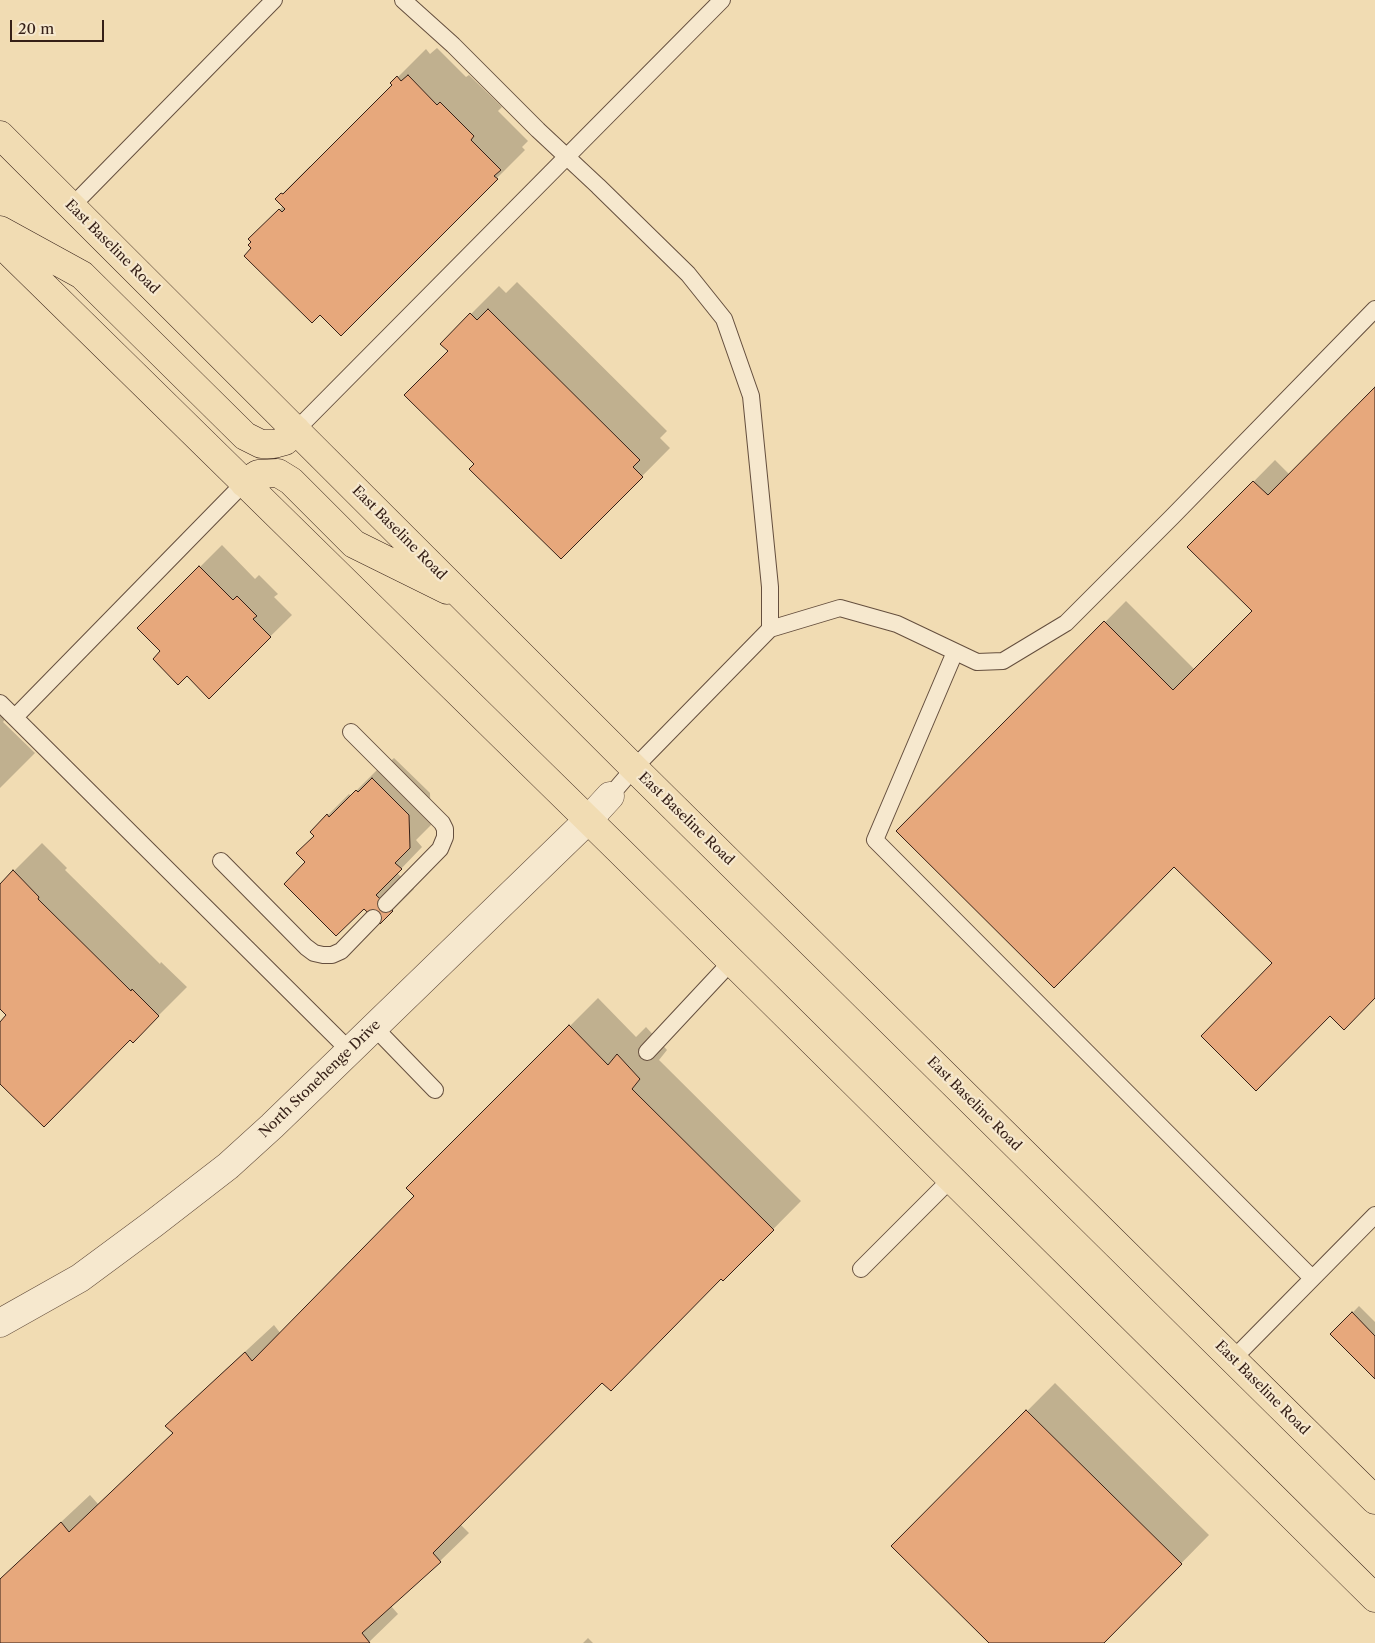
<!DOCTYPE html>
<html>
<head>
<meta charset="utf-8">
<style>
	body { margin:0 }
	#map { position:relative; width:1375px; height:1643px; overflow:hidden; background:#f1dcb3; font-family:"Libre Caslon Text",serif }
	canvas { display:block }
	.scale { position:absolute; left:10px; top:20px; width:94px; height:22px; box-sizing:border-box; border:2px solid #362017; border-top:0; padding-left:6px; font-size:15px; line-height:18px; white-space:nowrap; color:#362017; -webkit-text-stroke:4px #f6e8ce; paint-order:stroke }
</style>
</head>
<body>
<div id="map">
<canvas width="1375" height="1643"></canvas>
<div class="scale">20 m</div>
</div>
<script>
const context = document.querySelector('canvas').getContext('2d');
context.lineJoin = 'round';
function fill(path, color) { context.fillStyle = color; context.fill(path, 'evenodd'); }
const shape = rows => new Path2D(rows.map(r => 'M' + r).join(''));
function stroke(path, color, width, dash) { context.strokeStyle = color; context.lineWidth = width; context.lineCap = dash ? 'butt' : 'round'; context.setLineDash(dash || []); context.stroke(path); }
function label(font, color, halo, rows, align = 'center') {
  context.font = font + ' "Libre Caslon Text",serif'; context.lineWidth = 4.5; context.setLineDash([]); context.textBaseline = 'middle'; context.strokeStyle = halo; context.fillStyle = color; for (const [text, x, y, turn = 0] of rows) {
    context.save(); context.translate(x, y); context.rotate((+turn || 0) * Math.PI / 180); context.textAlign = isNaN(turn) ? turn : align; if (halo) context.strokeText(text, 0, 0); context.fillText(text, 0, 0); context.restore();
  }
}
const shadow = shape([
	[437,48,466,77,469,75,502,107,498,111,528,141,522,147,525,150,341,334,253,248,253,242,250,239,283,206,277,199,310,166,312,167,394,85,392,83,426,49,430,54],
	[517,282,667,431,660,438,670,448,561,558,476,464,450,351,442,343,499,286,506,293],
	[1375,389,1375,997,1330,1015,1274,963,1174,865,898,831,1126,601,1195,670,1253,611,1189,547,1275,460,1290,475],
	[222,545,255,579,259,575,278,594,274,597,292,615,209,697,139,628],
	[0,715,5,719,3,722,35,753,0,788],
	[394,758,430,793,431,825,416,840,422,847,397,873,414,889,380,923,364,907,307,862,315,836,311,832,349,794,351,796,378,769,380,771],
	[42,843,67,868,65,870,160,964,161,962,187,987,133,1041,130,1039,0,1082,0,1023,8,1015,0,1007,0,885],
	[598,998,636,1037,646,1027,667,1050,659,1060,801,1201,723,1280,721,1278,602,1381,460,1524,469,1533,440,1561,391,1606,398,1614,368,1643,0,1643,0,1579,90,1495,98,1504,174,1433,167,1426,195,1398,274,1325,281,1334,416,1196,408,1188],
	[1359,1306,1375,1322,1375,1377,1332,1334],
	[1055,1383,1209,1535,1103,1643,991,1643,893,1546],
	[588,1638,593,1643,583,1643]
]);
const building = shape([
	[408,75,437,105,440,102,474,136,471,140,501,170,494,176,498,179,341,336,320,315,312,323,244,256,251,248,248,245,251,242,248,239,279,209,282,212,285,209,275,199,281,193,283,194,392,85,390,83,397,76,401,81,408,75],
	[488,309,640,460,633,467,643,477,561,559,469,469,474,464,404,395,448,351,440,344,470,313,477,320,488,309],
	[1375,387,1375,998,1344,1030,1330,1016,1256,1091,1201,1036,1272,963,1174,867,1054,988,896,831,1104,621,1173,690,1252,611,1187,547,1253,481,1268,495,1375,387],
	[199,566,233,600,237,596,257,616,253,619,271,637,209,699,187,676,178,685,153,659,160,651,137,628,199,566],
	[372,778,409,815,410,848,395,863,402,869,376,895,393,911,380,924,364,909,336,936,284,884,305,862,296,853,314,836,310,832,327,814,329,817,356,790,358,792,372,778],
	[13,870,39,897,38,899,131,991,132,989,159,1016,133,1043,130,1040,44,1127,0,1084,0,1022,6,1015,0,1009,0,884,13,870],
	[569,1025,608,1065,617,1054,640,1079,632,1089,774,1230,723,1281,721,1279,611,1391,602,1383,433,1553,441,1562,362,1633,370,1643,0,1643,0,1579,61,1522,69,1532,173,1433,165,1426,245,1352,252,1361,414,1196,406,1188,569,1025],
	[1352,1312,1375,1336,1375,1379,1330,1334,1352,1312],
	[1026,1410,1182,1564,1104,1643,989,1643,891,1546,1026,1410]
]);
const service = shape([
	[403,0,453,45,538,130,598,186,688,274,724,319,751,396,770,587,770,629,634,768,610,796],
	[72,206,274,0],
	[296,430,722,0],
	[770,629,840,608,897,624,977,662,1003,661,1066,623,1172,517,1375,309],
	[955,652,875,840,1312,1278],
	[0,703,350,1051],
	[15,717,244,483],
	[351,732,442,823,445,829,445,837,440,849,386,904],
	[221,861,306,947,314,953,323,955,332,955,341,951,373,918],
	[374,1027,435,1090],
	[647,1052,731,962],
	[861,1269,951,1179],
	[1232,1360,1375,1215]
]);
const minor = shape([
	[0,1323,80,1278,153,1224,228,1166,272,1126,588,820,610,796]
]);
const primary = shape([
	[0,135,634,768,1375,1500],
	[0,230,82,275,245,436,261,444,274,444,285,441,296,430],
	[0,243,620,851,1375,1598],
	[244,483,258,474,278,473,291,481,354,544,447,590]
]);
const streetNames = [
	["East Baseline Road",112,247,45],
	["East Baseline Road",399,533,45],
	["East Baseline Road",686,819,44],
	["North Stonehenge Drive",320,1079,-44],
	["East Baseline Road",974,1104,45],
	["East Baseline Road",1262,1388,45]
];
fill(shadow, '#0003');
fill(building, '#e7a87c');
stroke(building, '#362017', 1);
stroke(service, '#654f3e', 18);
stroke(minor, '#654f3e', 29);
stroke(primary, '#362017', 29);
stroke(service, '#f6e8ce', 16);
stroke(minor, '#f6e8ce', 28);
stroke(primary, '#f1dcb3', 28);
label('14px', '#362017', '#f6e8ce', streetNames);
</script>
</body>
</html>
